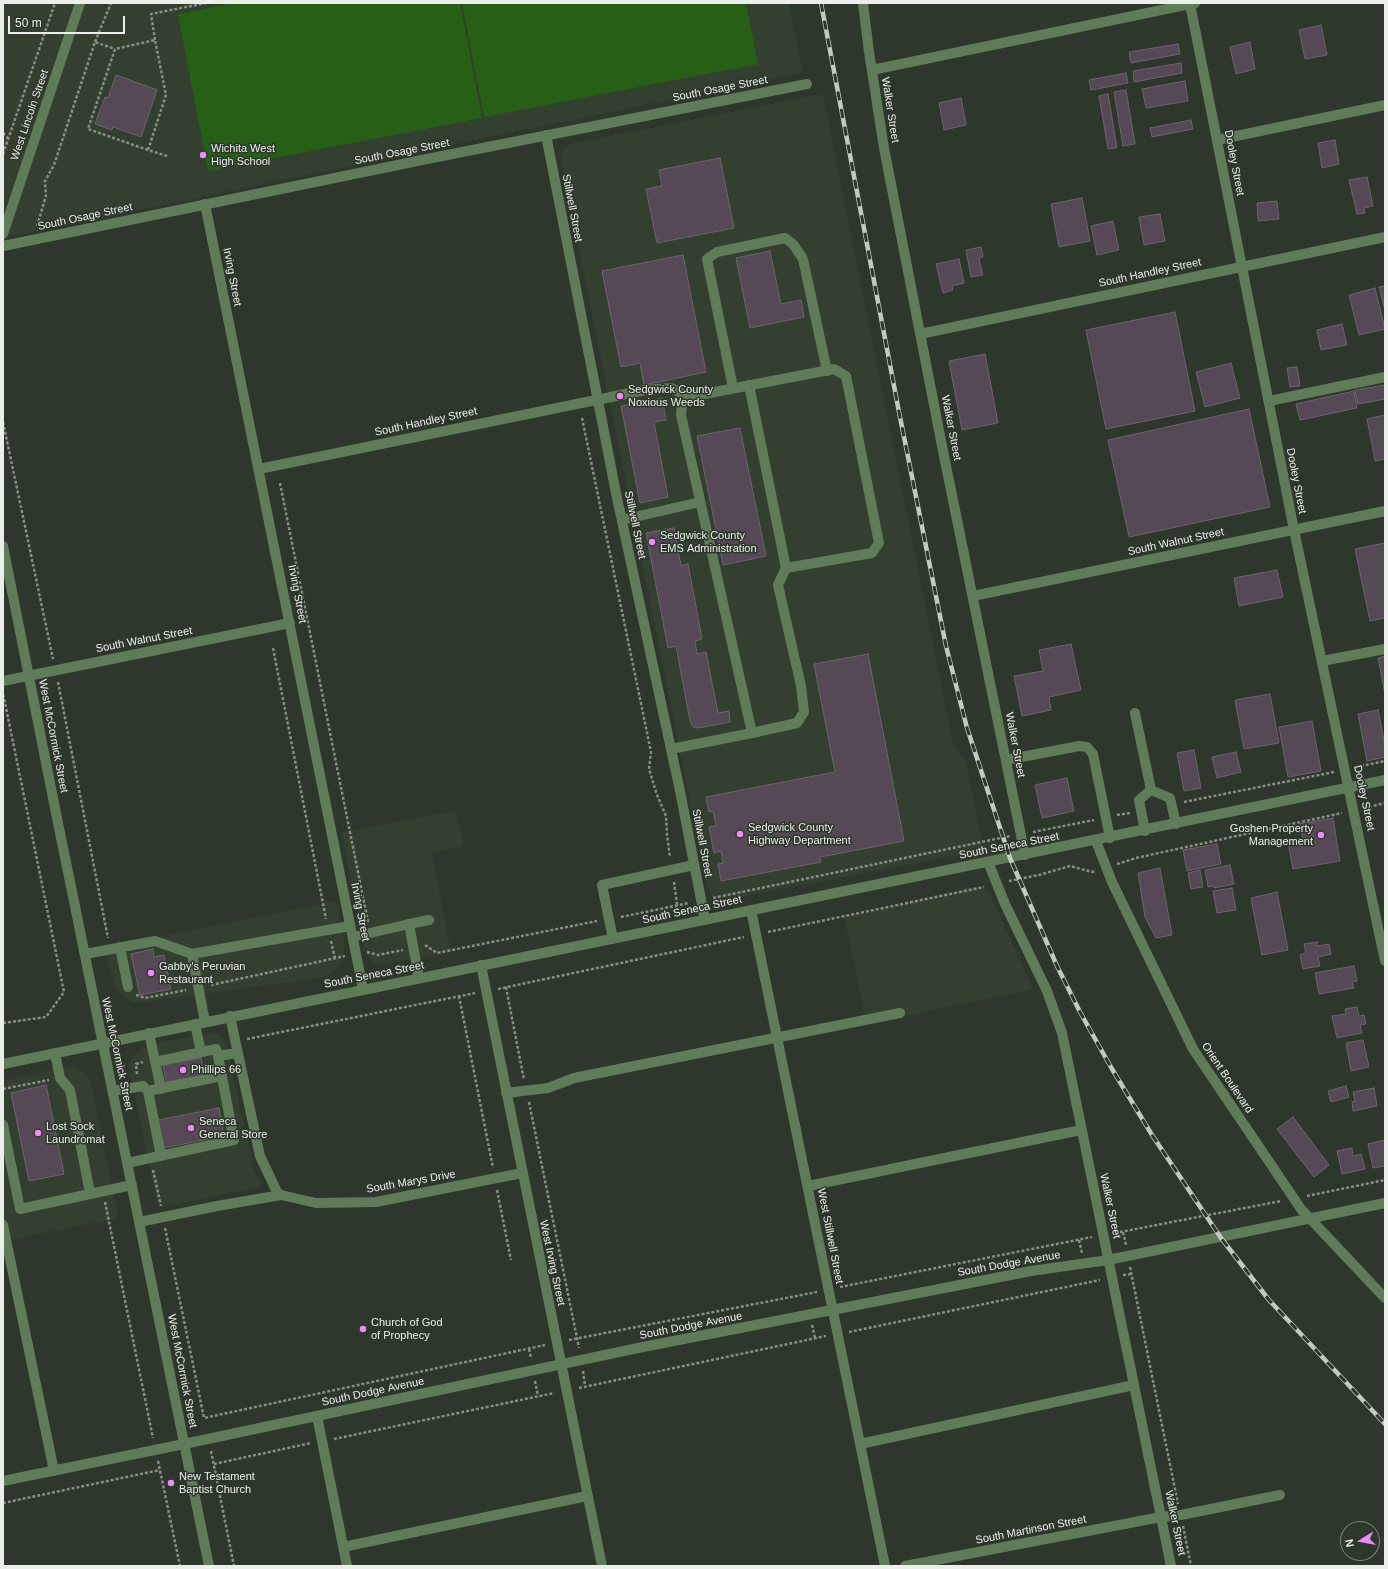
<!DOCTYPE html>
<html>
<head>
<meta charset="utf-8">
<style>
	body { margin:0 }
	#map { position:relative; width:1388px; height:1569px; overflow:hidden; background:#2e372c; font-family:Arial,sans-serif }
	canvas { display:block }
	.frame { position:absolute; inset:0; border:4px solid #eaf0e9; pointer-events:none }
	.north { position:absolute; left:1340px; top:1521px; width:40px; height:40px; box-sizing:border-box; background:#2e372c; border:1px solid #798178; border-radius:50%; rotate:259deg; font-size:11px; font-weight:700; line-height:16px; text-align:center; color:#eaf0e9 }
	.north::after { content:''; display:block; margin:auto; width:14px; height:18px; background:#ed8cf9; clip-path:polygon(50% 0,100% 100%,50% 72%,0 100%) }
	.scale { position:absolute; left:8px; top:16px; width:117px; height:18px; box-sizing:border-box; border:2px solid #eaf0e9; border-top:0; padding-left:5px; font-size:12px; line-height:14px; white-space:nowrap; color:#eaf0e9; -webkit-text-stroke:3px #2e372c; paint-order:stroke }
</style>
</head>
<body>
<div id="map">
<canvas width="1388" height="1569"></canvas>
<div class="frame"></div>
<div class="north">N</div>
<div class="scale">50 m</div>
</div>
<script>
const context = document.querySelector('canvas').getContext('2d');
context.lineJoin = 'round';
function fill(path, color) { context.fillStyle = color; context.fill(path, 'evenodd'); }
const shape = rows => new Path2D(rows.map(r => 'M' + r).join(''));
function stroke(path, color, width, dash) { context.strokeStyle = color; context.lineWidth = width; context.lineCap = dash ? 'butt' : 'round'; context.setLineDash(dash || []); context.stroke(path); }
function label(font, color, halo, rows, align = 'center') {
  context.font = font + ' Arial,sans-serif'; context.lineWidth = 3; context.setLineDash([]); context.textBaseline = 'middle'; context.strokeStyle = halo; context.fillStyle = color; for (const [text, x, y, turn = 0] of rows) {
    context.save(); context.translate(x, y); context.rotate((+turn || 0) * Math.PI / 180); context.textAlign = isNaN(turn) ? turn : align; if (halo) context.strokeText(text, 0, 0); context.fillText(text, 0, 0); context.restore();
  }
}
const built = shape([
	[3,3,789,3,803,72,3,238],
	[823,94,953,745,966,761,984,850,724,900,714,900,709,890,705,876,560,155,565,147,572,144],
	[456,811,464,846,432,853,451,951,384,964,375,963,367,957,364,946,342,832],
	[970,887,982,887,989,892,1033,989,867,1024,844,918],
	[336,901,345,946,342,964,333,973,321,978,137,1003,124,998,114,985,104,948],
	[213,1033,220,1035,225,1041,255,1173,261,1181,260,1187,163,1207,157,1202,155,1193,129,1066,132,1057,142,1049,158,1043],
	[64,1066,74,1068,83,1072,91,1082,118,1218,3,1241,3,1081]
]);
const green = shape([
	[234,3,460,3,482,118,208,171,178,14],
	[462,3,746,3,758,64,484,117]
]);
const building = shape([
	[1321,25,1327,55,1305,59,1299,30,1321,25],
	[1250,42,1255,69,1236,74,1230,47,1250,42],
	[1178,44,1180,54,1131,63,1129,52,1178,44],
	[1181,63,1182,73,1134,82,1133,71,1181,63],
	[1126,73,1128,83,1091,90,1089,80,1126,73],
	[116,75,157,90,141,137,113,127,112,130,95,124,105,97,108,98,116,75],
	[1185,81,1188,101,1146,108,1142,89,1185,81],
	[1126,90,1135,144,1123,146,1114,92,1126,90],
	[1108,94,1117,148,1108,149,1099,96,1108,94],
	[961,98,966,125,944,130,939,103,961,98],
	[1191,120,1193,129,1152,137,1150,128,1191,120],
	[1335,140,1339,164,1322,168,1318,143,1335,140],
	[720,158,734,228,657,243,646,189,662,186,659,170,720,158],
	[1367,177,1373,206,1364,208,1365,213,1357,214,1349,180,1367,177],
	[1082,198,1090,241,1059,247,1051,204,1082,198],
	[1277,201,1279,219,1258,221,1257,203,1277,201],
	[1160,214,1165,241,1144,245,1139,217,1160,214],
	[1113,221,1119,250,1097,255,1091,226,1113,221],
	[981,247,983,257,979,258,983,275,971,277,966,250,981,247],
	[770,251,781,304,801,300,804,317,750,328,736,258,770,251],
	[683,255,706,372,644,385,640,363,621,367,602,271,683,255],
	[959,259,964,283,952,286,953,290,943,293,936,264,959,259],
	[1385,286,1385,311,1379,287,1385,286],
	[1375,288,1385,329,1359,335,1349,295,1375,288],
	[1175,312,1195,411,1106,429,1086,330,1175,312],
	[1342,324,1347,345,1321,350,1317,330,1342,324],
	[985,354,998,423,962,430,949,361,985,354],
	[1231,363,1240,398,1205,407,1196,372,1231,363],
	[1297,367,1300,386,1290,387,1287,368,1297,367],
	[1385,385,1385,399,1358,404,1355,390,1385,385],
	[1354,391,1357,408,1300,420,1296,404,1354,391],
	[662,398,666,420,654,422,668,497,640,503,621,406,662,398],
	[1249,409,1270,507,1129,537,1108,440,1249,409],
	[1385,415,1385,459,1375,461,1367,419,1385,415],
	[740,428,766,556,723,565,697,436,740,428],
	[674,528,681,566,688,564,702,639,695,641,697,654,706,652,718,713,729,711,730,722,698,728,693,727,690,721,676,646,668,648,646,533,674,528],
	[1385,543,1385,618,1370,621,1355,549,1385,543],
	[1277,570,1283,597,1239,606,1234,578,1277,570],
	[1071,644,1081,690,1049,697,1051,710,1022,716,1014,676,1043,671,1039,650,1071,644],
	[868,654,904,841,820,857,821,862,721,881,718,864,723,863,721,851,714,853,709,827,716,826,713,811,709,812,706,797,835,772,814,664,868,654],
	[1385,656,1385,694,1378,658,1385,656],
	[1270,694,1279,743,1244,749,1235,700,1270,694],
	[1378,710,1385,746,1385,757,1367,761,1358,714,1378,710],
	[1312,721,1321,771,1288,777,1279,727,1312,721],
	[1194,750,1201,788,1184,791,1177,753,1194,750],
	[1236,752,1241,772,1217,778,1212,757,1236,752],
	[1067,778,1074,811,1042,818,1035,785,1067,778],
	[1333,818,1340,861,1293,869,1288,842,1303,840,1300,824,1333,818],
	[1217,844,1221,864,1187,871,1183,850,1217,844],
	[1230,865,1234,884,1214,888,1213,886,1208,887,1205,870,1230,865],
	[1160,868,1172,935,1156,938,1145,917,1138,873,1160,868],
	[1200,870,1203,887,1191,889,1188,873,1200,870],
	[1232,888,1236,910,1217,913,1213,891,1232,888],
	[1277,892,1288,950,1262,955,1251,898,1277,892],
	[1317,942,1317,946,1329,944,1331,954,1318,957,1320,966,1303,969,1300,955,1306,953,1304,944,1317,942],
	[153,949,154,957,164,955,171,989,140,995,131,954,153,949],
	[1354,966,1357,981,1352,982,1354,988,1319,994,1315,973,1354,966],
	[1357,1007,1359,1016,1364,1015,1366,1024,1360,1025,1362,1033,1337,1038,1332,1016,1346,1014,1345,1009,1357,1007],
	[1363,1040,1369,1067,1351,1071,1346,1043,1363,1040],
	[201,1058,204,1076,166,1082,163,1065,201,1058],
	[46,1085,64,1174,29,1181,11,1093,46,1085],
	[1346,1086,1349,1097,1331,1102,1328,1091,1346,1086],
	[1374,1088,1377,1106,1353,1111,1352,1102,1355,1101,1353,1092,1374,1088],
	[219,1108,224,1136,163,1148,158,1120,219,1108],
	[1293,1117,1329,1165,1314,1177,1277,1129,1293,1117],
	[1385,1140,1385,1166,1373,1168,1368,1144,1385,1140],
	[1352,1148,1353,1156,1361,1154,1365,1169,1342,1174,1337,1151,1352,1148]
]);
const path = shape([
	[155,40,151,14,206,3],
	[95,42,111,3],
	[3,133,8,138],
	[148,150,166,95,155,40,115,49,88,129,148,150,167,156],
	[3,154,55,3],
	[37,226,46,196,45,181,54,165,95,42,115,49],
	[582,418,651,752,649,769,657,795,666,816,667,835,670,857],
	[3,422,53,659],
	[280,483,368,922],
	[273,648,326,919],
	[58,682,108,938],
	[1356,767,1385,761],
	[1184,802,1334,772],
	[1364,808,1385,803],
	[1117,815,1130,813],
	[1033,832,1094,820],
	[1117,864,1136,858,1342,813],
	[1009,881,1039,875,1070,866,1092,872,1095,871],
	[674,882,677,905],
	[713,898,1010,836],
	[621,917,689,903],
	[768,932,984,887],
	[331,941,335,959],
	[425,945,437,953,597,921],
	[367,952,378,955,403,950],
	[211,985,345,956],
	[506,987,524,1080],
	[498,989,744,937],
	[136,995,145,998,186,990],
	[459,996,493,1168],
	[3,1023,46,1017,64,992,3,693],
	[247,1039,475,993],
	[137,1074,136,1064,143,1062],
	[3,1089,49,1080],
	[529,1102,579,1348],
	[153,1170,161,1206],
	[497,1190,511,1260],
	[1307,1196,1385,1180],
	[105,1202,153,1438],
	[165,1228,204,1418,545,1345],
	[1123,1232,1126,1245],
	[1115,1233,1281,1201],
	[1079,1240,1082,1253],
	[1130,1267,1178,1504],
	[1123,1275,1132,1274],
	[840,1287,1092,1237],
	[812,1325,815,1338],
	[849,1332,1100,1280],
	[569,1340,817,1292],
	[529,1349,531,1358],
	[583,1371,585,1386],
	[535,1381,538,1396],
	[579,1388,826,1336],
	[334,1439,554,1393],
	[211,1451,234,1566],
	[158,1461,180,1566],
	[214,1464,311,1443],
	[3,1503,160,1470],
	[1183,1526,1191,1566]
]);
const minor = shape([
	[863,3,869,52,884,148,942,446,1025,855],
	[1190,4,1294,530,1385,961],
	[872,70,1195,3],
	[546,135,617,498,680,791,705,920],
	[1217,140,1385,105],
	[205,204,363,989],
	[3,234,80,3],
	[3,246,432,158,807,84],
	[920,334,1385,237],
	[749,385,786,568],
	[733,388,707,259,717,252,785,238,793,244,803,259,827,371],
	[1269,401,1385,377],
	[259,469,645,390,671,388,689,397],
	[622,520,700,502],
	[3,546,55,808,209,1566],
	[973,596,1385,511],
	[1322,661,1385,649],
	[3,681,290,623],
	[1135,713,1151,790,1139,800,1145,831],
	[671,749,752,733,797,723,804,712,801,686,778,585,786,568,872,553,879,543,846,376,834,369,689,397,682,403,681,415,752,733],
	[1006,760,1079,746,1087,747,1093,754,1110,838],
	[1151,790,1170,798,1176,824],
	[1096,841,1112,882,1193,1049,1301,1209,1385,1298],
	[988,862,1005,904,1047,991,1062,1033,1171,1566],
	[751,910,885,1566],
	[409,924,429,920],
	[353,937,409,924,419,978],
	[613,939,602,885,694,865],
	[120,947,128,987],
	[85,954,155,941,192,954],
	[481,965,602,1566],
	[230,1016,260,1156,277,1192,281,1195,316,1203,376,1202,522,1173],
	[205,1022,192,954,350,926],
	[195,1024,201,1052],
	[149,1033,161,1089],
	[55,1053,60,1078,70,1090,90,1193],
	[155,1062,216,1049,218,1056],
	[3,1064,1385,780],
	[113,1091,143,1086,148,1091,161,1156],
	[148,1091,222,1076],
	[506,1093,548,1088,574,1078,900,1013],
	[3,1125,20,1209,132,1185],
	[127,1163,234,1140,218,1056,237,1053],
	[808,1186,1081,1130],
	[139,1222,217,1206,281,1195],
	[3,1225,54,1471],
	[317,1416,347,1566],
	[860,1444,1134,1385],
	[3,1481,184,1444,638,1348,1031,1271,1108,1260,1385,1203],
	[343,1547,587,1496],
	[905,1566,1161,1517,1181,1515,1280,1495]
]);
const rail = shape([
	[821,3,899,412,946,646,967,728,1010,858,1057,966,1080,1012,1112,1069,1152,1135,1221,1238,1269,1300,1385,1424]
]);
const markers = [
	[203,155,4,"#ed8cf9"],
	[620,396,4,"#ed8cf9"],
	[652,542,4,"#ed8cf9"],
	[740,834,4,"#ed8cf9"],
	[1321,835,4,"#ed8cf9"],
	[151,973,4,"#ed8cf9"],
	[183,1070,4,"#ed8cf9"],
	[191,1128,4,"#ed8cf9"],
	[38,1133,4,"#ed8cf9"],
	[363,1329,4,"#ed8cf9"],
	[171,1483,4,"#ed8cf9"]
];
const streetNames = [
	["South Osage Street",720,89,-11],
	["Walker Street",890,110,81],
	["West Lincoln Street",30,115,-71],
	["South Osage Street",402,152,-11],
	["Dooley Street",1234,163,79],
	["Stillwell Street",572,208,79],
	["South Osage Street",85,217,-12],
	["South Handley Street",1150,273,-12],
	["Irving Street",232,277,79],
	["South Handley Street",426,422,-12],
	["Walker Street",951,428,79],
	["Dooley Street",1296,481,79],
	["Stillwell Street",635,525,78],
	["South Walnut Street",1176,542,-12],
	["Irving Street",297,594,79],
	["South Walnut Street",144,640,-11],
	["West McCormick Street",53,736,79],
	["Walker Street",1015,745,79],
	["Dooley Street",1364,798,78],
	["Stillwell Street",702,843,79],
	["South Seneca Street",1009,846,-11],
	["South Seneca Street",692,910,-12],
	["Irving Street",360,912,79],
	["South Seneca Street",374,975,-11],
	["West McCormick Street",117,1054,78],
	["Orient Boulevard",1227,1078,56],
	["South Marys Drive",411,1182,-10],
	["Walker Street",1110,1206,78],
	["West Stillwell Street",830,1236,79],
	["West Irving Street",552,1263,78],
	["South Dodge Avenue",1009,1264,-10],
	["South Dodge Avenue",691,1326,-11],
	["West McCormick Street",182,1371,79],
	["South Dodge Avenue",373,1392,-12],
	["Walker Street",1175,1523,78],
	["South Martinson Street",1031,1530,-11]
];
const poiNames = [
	["Wichita West",211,149],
	["High School",211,162],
	["Sedgwick County",628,390],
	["Noxious Weeds",628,403],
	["Sedgwick County",660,536],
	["EMS Administration",660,549],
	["Sedgwick County",748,828],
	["Highway Department",748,841],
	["Goshen Property",1313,829,"right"],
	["Management",1313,842,"right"],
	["Gabby's Peruvian",159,967],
	["Restaurant",159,980],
	["Phillips 66",191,1070],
	["Seneca",199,1122],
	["General Store",199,1135],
	["Lost Sock",46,1127],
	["Laundromat",46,1140],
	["Church of God",371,1323],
	["of Prophecy",371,1336],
	["New Testament",179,1477],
	["Baptist Church",179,1490]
];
fill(built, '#334030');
fill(green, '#265f15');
fill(building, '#544955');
stroke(building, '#6e626f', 1);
stroke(path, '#868e85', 2.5, [3, 2]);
stroke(minor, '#607b5a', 10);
stroke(rail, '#c3cac2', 4.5);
stroke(rail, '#2e372c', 3, [9]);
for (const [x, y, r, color] of markers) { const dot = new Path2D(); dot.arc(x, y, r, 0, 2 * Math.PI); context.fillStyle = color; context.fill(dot); stroke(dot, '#2e372c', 1.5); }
label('11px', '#eaf0e9', '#2e372c', streetNames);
label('11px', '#eaf0e9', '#2e372c', poiNames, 'left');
</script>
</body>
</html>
